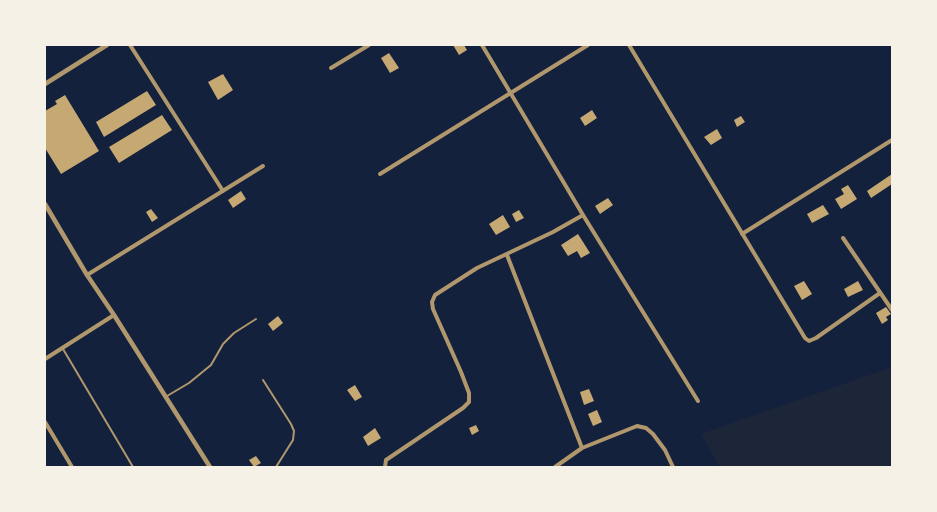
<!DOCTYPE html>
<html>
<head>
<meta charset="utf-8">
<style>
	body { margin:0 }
	#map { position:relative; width:937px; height:512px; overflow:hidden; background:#14213d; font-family:Figtree,sans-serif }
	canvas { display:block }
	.frame { position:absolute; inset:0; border:46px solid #f6f1e7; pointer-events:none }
</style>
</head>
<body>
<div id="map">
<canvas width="937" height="512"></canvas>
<div class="frame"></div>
</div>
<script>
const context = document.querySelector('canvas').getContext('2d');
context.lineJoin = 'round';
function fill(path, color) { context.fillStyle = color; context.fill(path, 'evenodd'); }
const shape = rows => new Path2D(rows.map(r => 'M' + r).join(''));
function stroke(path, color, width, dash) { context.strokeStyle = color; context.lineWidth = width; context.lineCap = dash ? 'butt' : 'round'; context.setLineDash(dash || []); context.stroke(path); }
const green = shape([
	[892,367,892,467,720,467,701,434]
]);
const building = shape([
	[453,45,464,45,467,50,459,55],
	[389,53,399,68,390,73,381,58],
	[223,74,233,90,218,100,208,82],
	[147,91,156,105,104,137,96,122],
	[65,95,99,151,61,174,45,148,45,111,57,104,55,101],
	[592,110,597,118,585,126,580,118],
	[162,115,172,130,119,163,109,147],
	[741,116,745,122,737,127,734,120],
	[717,129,722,138,711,145,704,137],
	[892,174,892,184,871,198,867,191],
	[848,185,857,199,841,209,835,199,844,194,841,189],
	[241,191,246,199,233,208,228,200],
	[608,198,613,205,600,214,595,206],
	[823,205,829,214,812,223,807,214],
	[151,209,158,218,152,222,146,212],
	[519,210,524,218,516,222,512,214],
	[503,215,510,227,496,235,489,224],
	[578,234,590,253,581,258,577,251,568,256,561,245],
	[804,281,812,294,802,300,794,286],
	[858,281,863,290,848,297,844,289],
	[886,307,891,314,886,317,888,320,882,324,876,313],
	[278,316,283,323,273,331,268,324],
	[355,385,362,397,355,401,347,390],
	[589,389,594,401,584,405,580,392],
	[597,410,602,422,593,426,588,414],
	[476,425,479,431,472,435,469,428],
	[375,428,381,438,368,446,363,437],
	[256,456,261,463,254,467,249,460]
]);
const service = shape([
	[63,349,133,467],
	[263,380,291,424,294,431,293,440,276,467],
	[167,396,189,383,211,365,223,344,234,333,256,319]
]);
const minor = shape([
	[130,45,223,191],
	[482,45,583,215,698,401],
	[629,45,805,338,809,341,816,338,880,293],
	[331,68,369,45],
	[380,174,588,45],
	[742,234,892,140],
	[843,238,892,310],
	[507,255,582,448],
	[87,275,263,166],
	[45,359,114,315],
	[45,422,72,467],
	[385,467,386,460,463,408,469,402,469,393,461,372,433,309,432,302,435,295,477,268,553,232,583,215],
	[555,467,582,448,637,426,646,428,653,434,665,450,673,467]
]);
const tertiary = shape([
	[45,84,107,45],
	[45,204,87,275,114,315,210,467]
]);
fill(green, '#1d2539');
fill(building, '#c6a872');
stroke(service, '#b1986c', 2);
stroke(minor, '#b1986c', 4);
stroke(tertiary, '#b1986c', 4.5);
</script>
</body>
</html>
